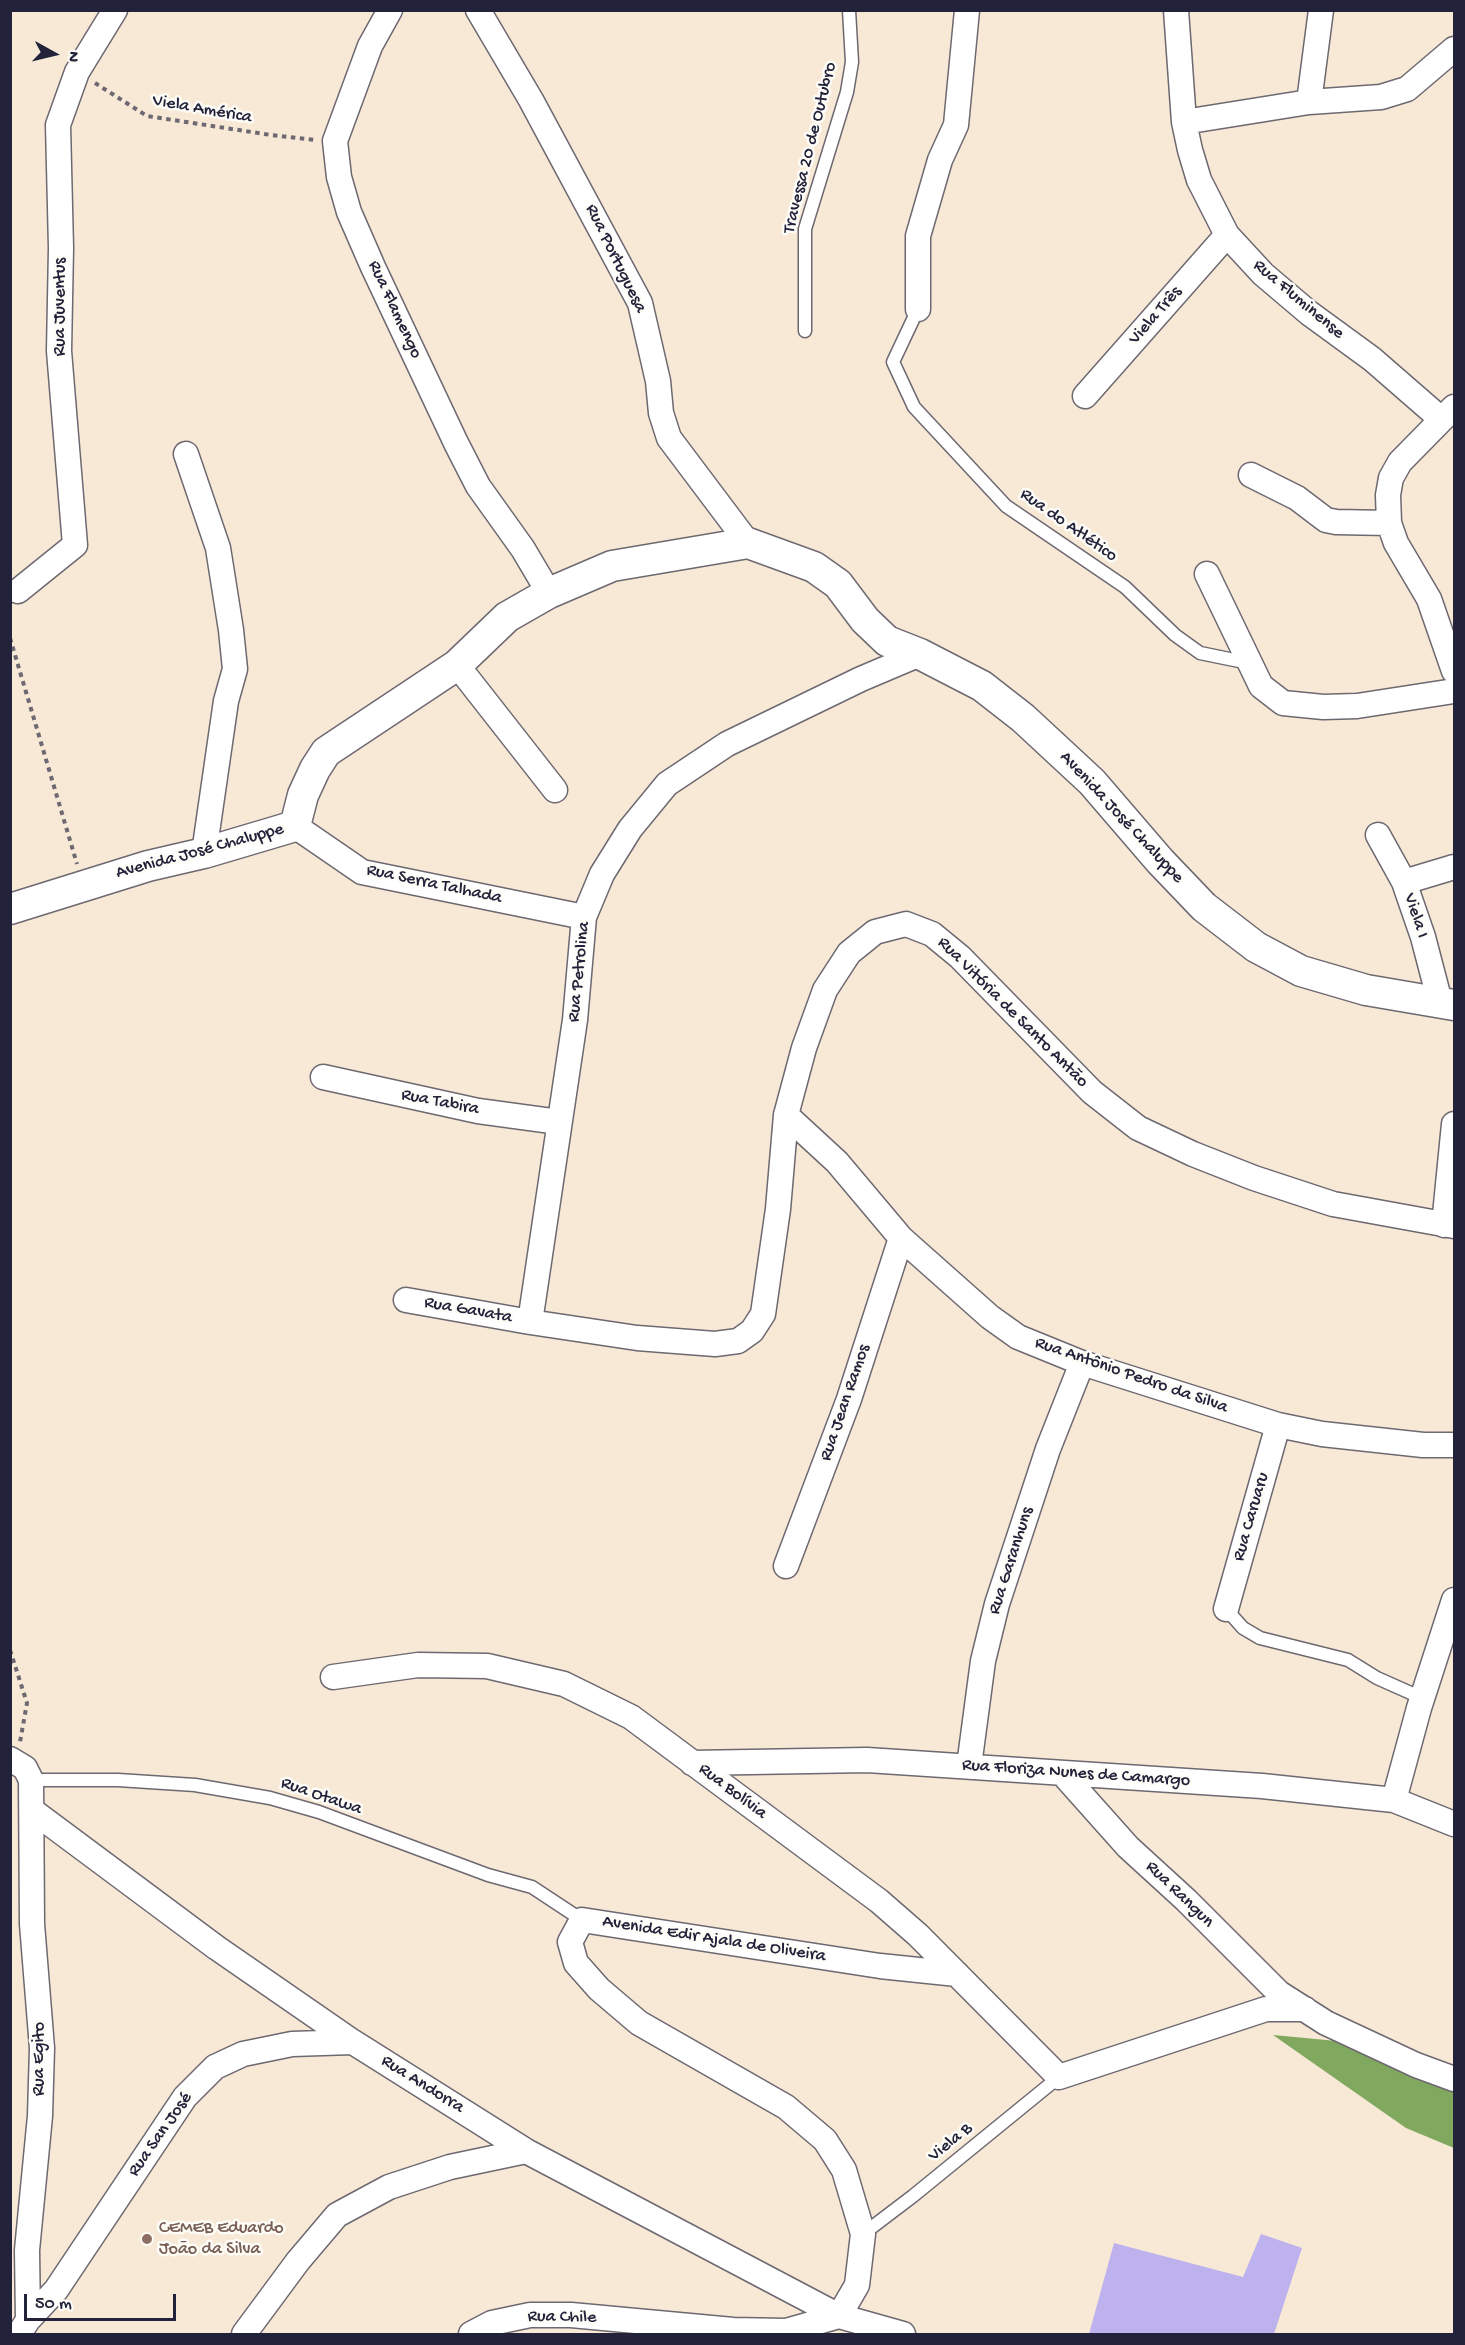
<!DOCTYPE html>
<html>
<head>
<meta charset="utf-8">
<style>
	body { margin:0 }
	#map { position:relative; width:1465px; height:2345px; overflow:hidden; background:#f7e9d5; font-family:"Gochi Hand",sans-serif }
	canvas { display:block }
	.frame { position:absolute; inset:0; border:12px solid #22223b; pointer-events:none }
	.north { position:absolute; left:24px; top:24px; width:60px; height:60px; -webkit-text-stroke:4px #fdfcf7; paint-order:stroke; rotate:98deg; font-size:16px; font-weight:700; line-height:24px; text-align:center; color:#22223b }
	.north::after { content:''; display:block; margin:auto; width:21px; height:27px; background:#22223b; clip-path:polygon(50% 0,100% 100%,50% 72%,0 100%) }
	.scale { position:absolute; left:24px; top:2294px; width:152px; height:27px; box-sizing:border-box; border:3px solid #22223b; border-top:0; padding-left:8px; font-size:18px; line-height:21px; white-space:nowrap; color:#22223b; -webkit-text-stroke:4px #fdfcf7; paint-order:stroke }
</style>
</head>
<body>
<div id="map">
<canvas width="1465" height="2345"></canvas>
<div class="frame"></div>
<div class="north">N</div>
<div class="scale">50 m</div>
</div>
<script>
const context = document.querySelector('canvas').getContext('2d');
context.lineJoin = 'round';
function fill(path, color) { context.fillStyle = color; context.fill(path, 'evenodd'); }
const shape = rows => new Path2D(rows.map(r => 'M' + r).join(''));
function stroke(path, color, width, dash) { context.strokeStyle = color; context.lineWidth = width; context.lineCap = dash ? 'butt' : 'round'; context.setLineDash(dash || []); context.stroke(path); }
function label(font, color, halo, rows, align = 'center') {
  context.font = font + ' "Gochi Hand",sans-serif'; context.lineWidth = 5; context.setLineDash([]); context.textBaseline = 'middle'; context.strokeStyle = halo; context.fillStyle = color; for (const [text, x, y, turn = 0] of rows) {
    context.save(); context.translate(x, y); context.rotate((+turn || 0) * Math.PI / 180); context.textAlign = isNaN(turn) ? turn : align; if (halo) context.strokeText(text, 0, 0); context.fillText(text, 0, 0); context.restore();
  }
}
const forest = shape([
	[1273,2035,1358,2043,1454,2087,1454,2148,1406,2128]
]);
const building = shape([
	[1261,2234,1302,2248,1274,2334,1089,2334,1114,2243,1243,2277]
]);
const path = shape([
	[95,83,147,116,271,135,316,140],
	[10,638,77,864],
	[10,1650,27,1703,20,1742]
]);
const service = shape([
	[918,309,893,362,914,407,1006,506,1125,587,1175,635,1200,653,1249,663],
	[805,331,805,229,847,92,852,62,849,10],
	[1226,1609,1243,1628,1260,1638,1348,1660,1377,1678,1422,1698],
	[31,1780,118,1780,195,1785,270,1798,319,1812,488,1875,532,1887,582,1920],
	[863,2234,913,2196,1059,2077]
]);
const minor = shape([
	[390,10,370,46,335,141,339,177,349,212,373,267,456,443,478,486,523,549,549,593],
	[478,10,531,100,640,303,658,381,661,413,669,438,748,543],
	[1176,10,1184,122,1190,150,1199,180,1227,235,1263,274,1309,313,1372,359,1441,419],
	[1309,102,1321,10],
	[1184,122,1309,102,1381,97,1407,89,1454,49],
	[918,309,918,236,940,160,956,125,967,10],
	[1085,396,1227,235],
	[1454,407,1400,462,1391,478,1388,495,1389,523,1396,543,1429,599,1454,671],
	[186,454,218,548,231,630,235,669,226,701,204,853],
	[1251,475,1297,498,1326,520,1336,522,1389,523],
	[1207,574,1261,686,1283,703,1323,707,1357,706,1454,691],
	[18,591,75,545,59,351,61,248,58,125,77,72,115,10],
	[457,665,555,790],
	[295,826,362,872,584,917],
	[1378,835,1404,882,1423,937,1440,1002],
	[1404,882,1454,867],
	[323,1077,478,1111,559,1122],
	[786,1115,837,1162,901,1238,990,1317,1018,1337,1082,1363,1278,1425,1322,1434,1423,1445,1454,1445],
	[1444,1225,1454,1124],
	[406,1300,530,1322,637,1338,715,1344,738,1341,752,1331,763,1314,778,1209,786,1115,804,1048,825,990,849,953,875,932,906,924,932,934,960,957,1092,1092,1138,1128,1193,1154,1254,1178,1333,1204,1454,1226],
	[530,1322,575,1020,584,917,602,874,630,829,667,784,727,744,861,679,920,654],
	[786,1566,849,1399,901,1238],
	[1226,1609,1278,1425],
	[333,1677,418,1665,487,1666,564,1684,631,1717,879,1901,918,1935,1059,2077,1266,2009,1305,2009],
	[10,1759,25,1768,31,1780,32,1924,42,2048,40,2116,27,2250,28,2320,19,2334],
	[692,1763,867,1760,1262,1786,1394,1800,1454,1824],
	[969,1766,983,1661,997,1604,1048,1449,1082,1363],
	[1062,1773,1128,1847,1186,1900,1279,1993,1326,2023,1416,2065,1454,2079],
	[1394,1800,1419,1708,1454,1600],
	[33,1811,217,1948,353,2042,526,2151,839,2316,903,2334],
	[839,2316,857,2285,863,2234,844,2170,825,2140,786,2107,639,2023,599,1989,576,1963,570,1942,582,1920,880,1966,957,1974],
	[28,2320,56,2290,185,2097,215,2067,243,2054,292,2044,353,2042],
	[244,2334,298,2261,337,2215,389,2187,450,2167,526,2151],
	[471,2334,492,2323,530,2315,571,2315,733,2330,786,2331,839,2316]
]);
const tertiary = shape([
	[10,909,148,866,204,853,295,826,303,795,315,769,326,752,457,665,507,617,549,593,612,566,748,543,814,567,838,584,865,620,887,641,920,654,982,686,1023,718,1092,782,1160,861,1204,907,1256,947,1301,971,1366,990,1454,1005]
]);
const markers = [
	[147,2239,6,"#8d6e63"]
];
const streetNames = [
	["Viela América",202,110,10],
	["Travessa 20 de Outubro",811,148,-76],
	["Rua Portuguesa",615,259,64],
	["Rua Fluminense",1298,300,40],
	["Rua Juventus",61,307,-90],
	["Rua Flamengo",394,310,65],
	["Viela Três",1156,316,-49],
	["Rua do Atlético",1068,526,35],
	["Avenida José Chaluppe",1121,818,47],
	["Avenida José Chaluppe",200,852,-15],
	["Rua Serra Talhada",434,885,12],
	["Viela I",1415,916,72],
	["Rua Petrolina",580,972,-84],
	["Rua Vitória de Santo Antão",1012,1013,45],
	["Rua Tabira",440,1103,11],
	["Rua Gavata",468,1311,10],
	["Rua Antônio Pedro da Silva",1131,1376,19],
	["Rua Jean Ramos",846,1403,-71],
	["Rua Caruaru",1252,1517,-74],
	["Rua Garanhuns",1012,1561,-72],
	["Rua Floriza Nunes de Camargo",1076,1774,4],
	["Rua Bolívia",732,1792,37],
	["Rua Otawa",321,1797,19],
	["Rua Rangun",1179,1895,44],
	["Avenida Edir Ajala de Oliveira",714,1940,9],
	["Rua Egito",40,2059,-90],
	["Rua Andorra",422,2085,32],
	["Rua San José",161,2135,-55],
	["Viela B",951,2143,-39],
	["Rua Chile",562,2318,1]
];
const educationNames = [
	["CEMEB Eduardo",159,2229],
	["João da Silva",159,2250]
];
fill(forest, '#81a85f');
fill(building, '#beb2ee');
stroke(service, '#6d6871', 15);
stroke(minor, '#6d6871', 27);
stroke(tertiary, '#6d6871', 33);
stroke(path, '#6d6871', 4, [4.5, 4.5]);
stroke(service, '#fff', 12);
stroke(minor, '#fff', 24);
stroke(tertiary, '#fff', 30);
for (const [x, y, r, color] of markers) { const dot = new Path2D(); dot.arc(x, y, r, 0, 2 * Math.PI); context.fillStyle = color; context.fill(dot); stroke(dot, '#fdfcf7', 2); }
label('18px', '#22223b', '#fdfcf7', streetNames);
label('18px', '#785e54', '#fdfcf7', educationNames, 'left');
</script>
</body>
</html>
